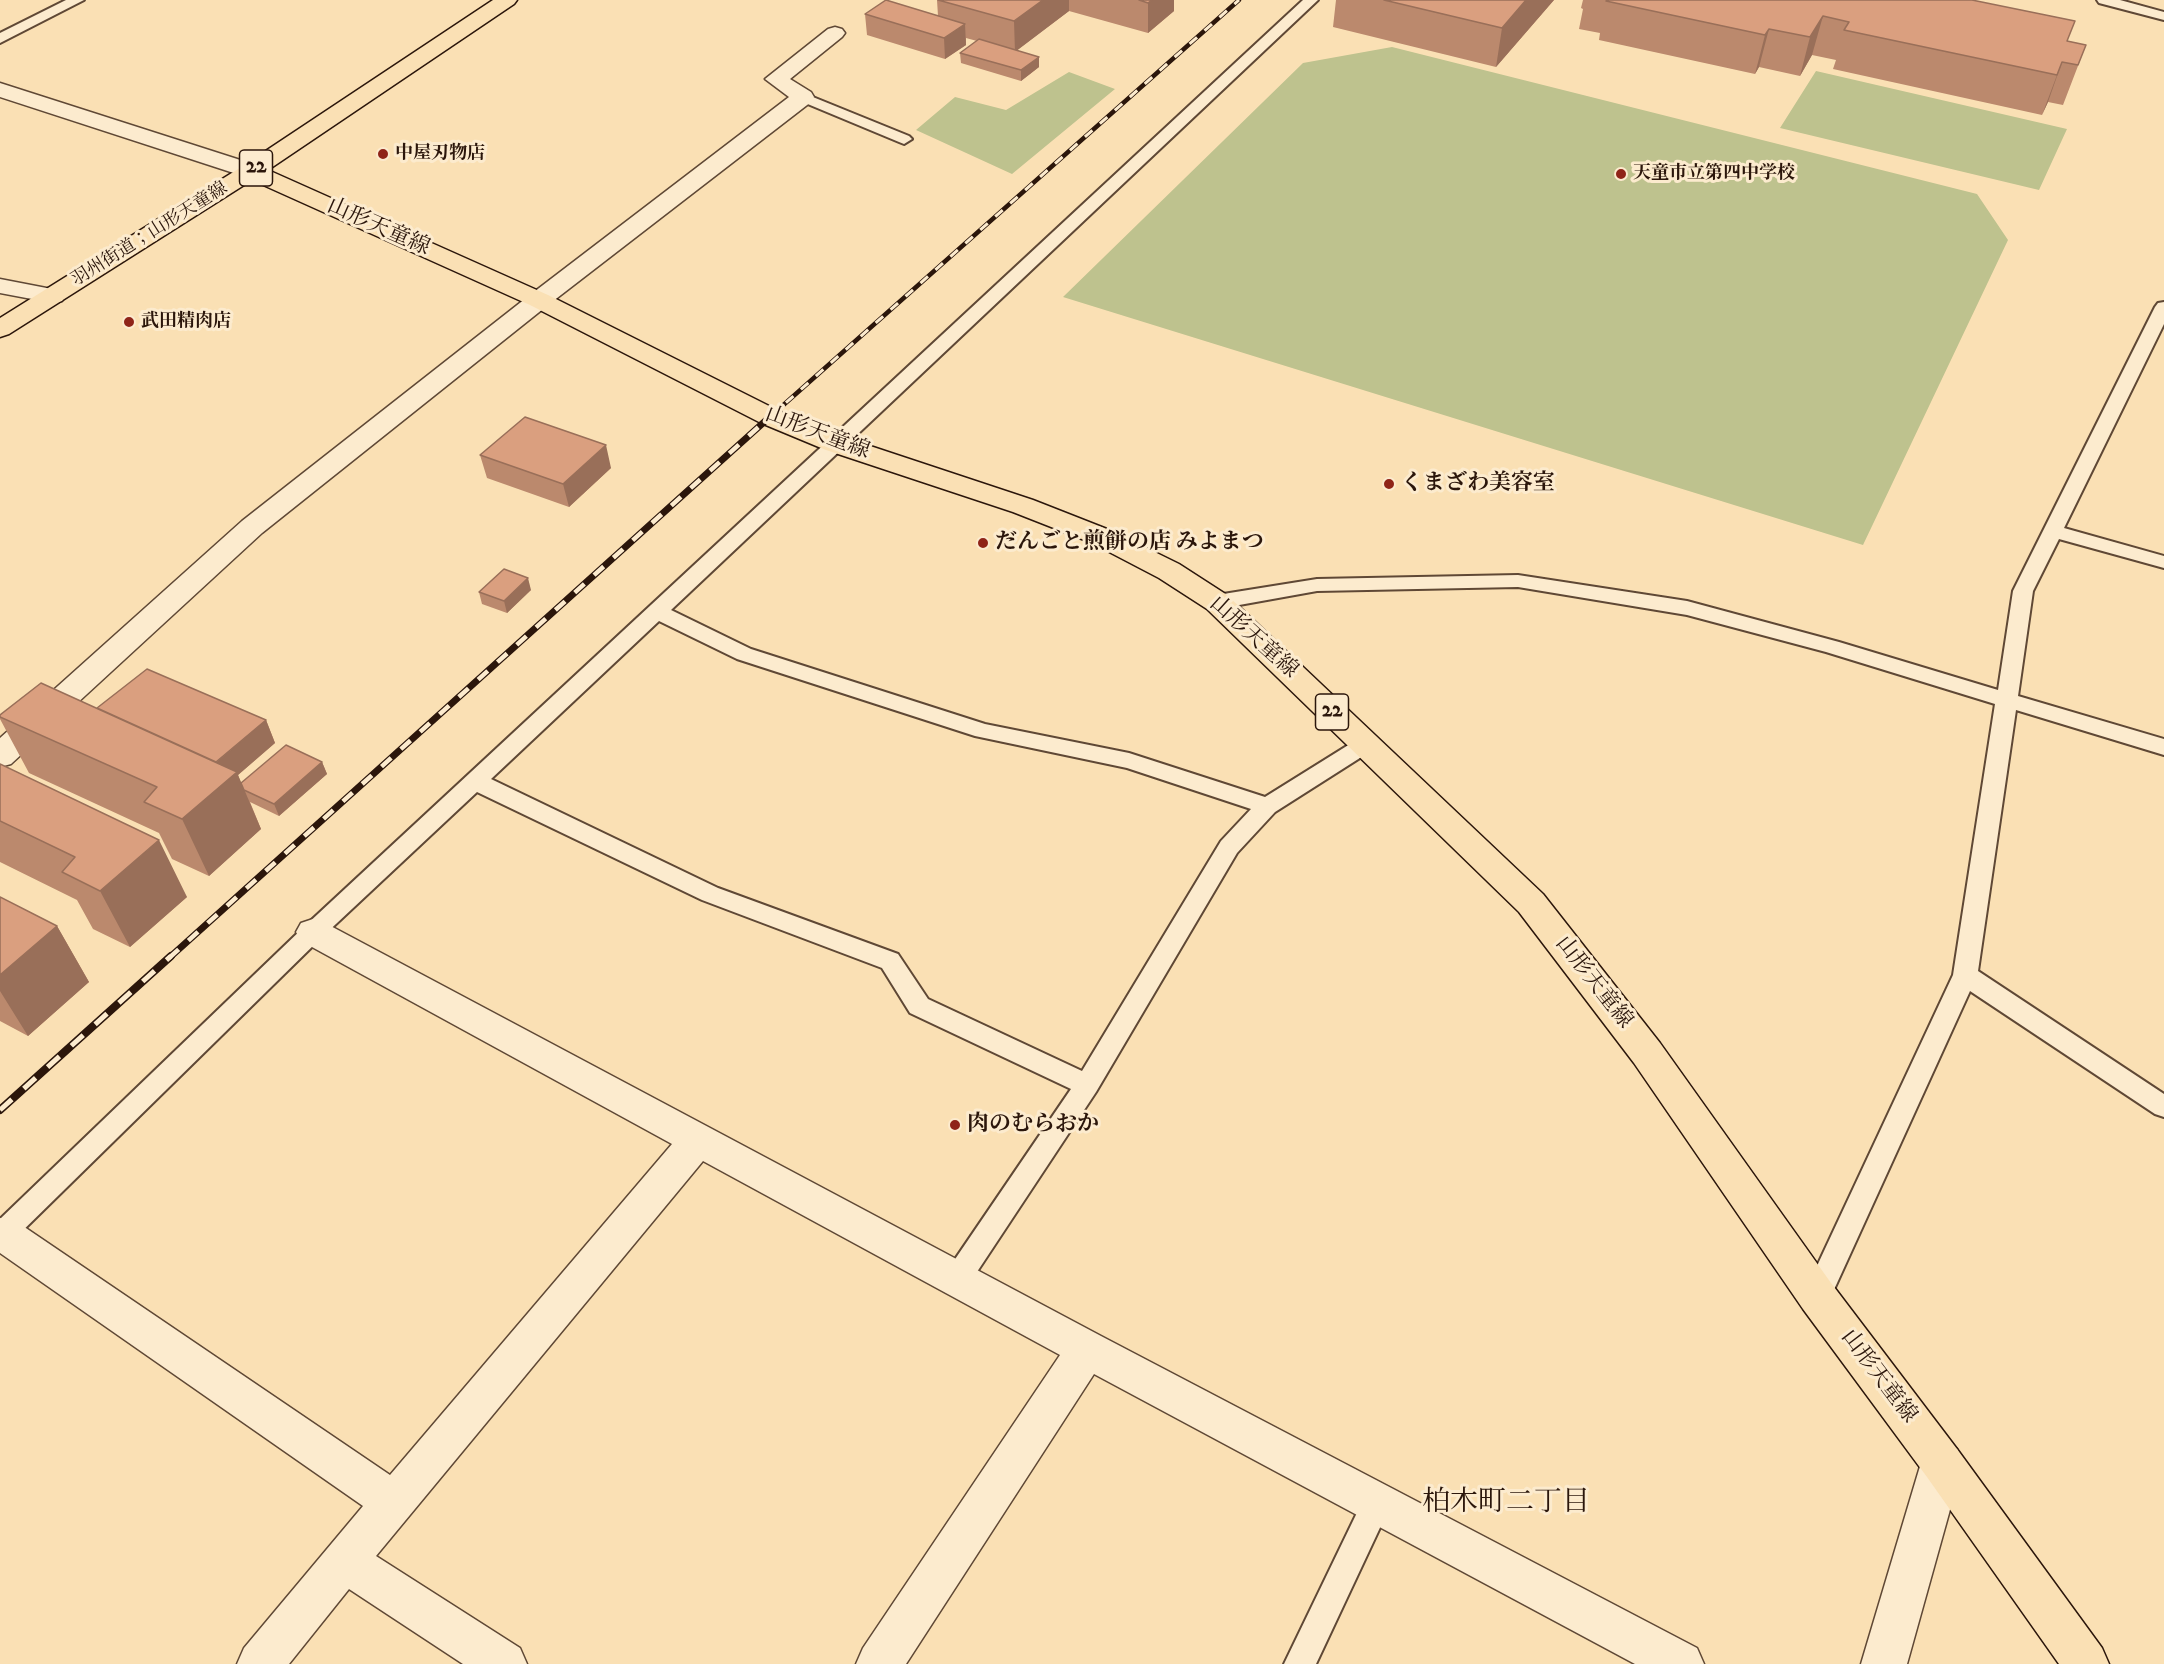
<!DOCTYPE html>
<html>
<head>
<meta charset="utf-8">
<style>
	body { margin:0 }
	canvas { display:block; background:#fae0b4 }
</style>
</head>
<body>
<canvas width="2164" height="1664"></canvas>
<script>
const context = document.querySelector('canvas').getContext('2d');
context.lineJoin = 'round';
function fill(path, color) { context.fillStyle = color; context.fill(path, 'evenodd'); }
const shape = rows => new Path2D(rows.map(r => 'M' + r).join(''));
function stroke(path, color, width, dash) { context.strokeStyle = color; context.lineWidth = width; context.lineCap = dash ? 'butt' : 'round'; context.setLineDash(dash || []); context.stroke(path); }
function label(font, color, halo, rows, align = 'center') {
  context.font = font + ' "IM FELL DW Pica","Noto Serif JP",serif'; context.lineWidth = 6; context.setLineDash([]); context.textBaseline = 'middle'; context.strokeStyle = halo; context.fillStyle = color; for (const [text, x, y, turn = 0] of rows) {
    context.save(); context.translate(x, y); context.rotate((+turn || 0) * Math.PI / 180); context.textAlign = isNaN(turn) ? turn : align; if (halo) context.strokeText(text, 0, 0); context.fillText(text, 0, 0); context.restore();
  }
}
const green = shape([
	[1392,47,1977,194,2008,240,1863,545,1063,297,1303,63],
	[1816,71,2067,129,2039,190,1780,128],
	[1069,72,1115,89,1012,174,916,130,955,97,1006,110]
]);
const service = shape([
	[66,0,84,0,0,43,0,33,66,0],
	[1303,0,1318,0,671,610,751,649,985,724,1129,753,1265,797,1358,739,1366,736,1374,739,1377,744,1374,749,1275,812,1237,853,1096,1092,967,1287,957,1291,947,1287,943,1279,947,1271,1071,1089,910,1013,882,968,702,900,477,792,321,938,9,1244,0,1248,0,1219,305,926,1303,0],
	[659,621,737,659,975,736,1127,768,1251,809,1221,841,1082,1071,928,999,898,954,718,888,491,779,659,621],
	[2097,0,2120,0,2164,12,2164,20,2099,3,2097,0],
	[803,93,909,136,912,139,904,144,899,142,798,100,796,97,803,93],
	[2164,302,2164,324,2064,528,2164,556,2164,568,2059,539,2033,591,2018,696,2164,739,2164,755,2016,710,1978,971,2164,1094,2164,1117,2155,1114,1970,991,1827,1305,1817,1308,1807,1305,1803,1296,1953,975,1995,704,1826,652,1687,615,1518,587,1317,591,1217,609,1210,607,1207,602,1210,597,1217,595,1317,579,1518,575,1687,601,1839,642,1998,690,2013,591,2155,307,2158,303,2164,302],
	[1377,1488,1387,1492,1392,1502,1316,1664,1284,1664,1367,1492,1377,1488]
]);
const minor = shape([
	[835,27,842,29,845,33,842,37,790,79,811,92,814,97,811,102,548,305,262,533,11,764,0,767,0,738,242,521,530,295,789,97,765,79,828,29,835,27],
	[0,279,62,291,65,296,62,301,53,303,0,293,0,279],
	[313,919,325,923,1101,1336,1697,1648,1704,1664,1635,1664,1094,1374,906,1664,856,1664,863,1648,1060,1355,703,1161,376,1556,520,1648,527,1664,463,1664,349,1589,289,1664,237,1664,244,1648,363,1506,0,1253,0,1218,17,1222,390,1475,672,1144,301,941,296,932,301,923,313,919],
	[1942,1443,1957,1449,1963,1463,1907,1664,1861,1664,1921,1463,1927,1449,1942,1443]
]);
const tertiary = shape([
	[0,83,259,166,263,171,259,176,251,178,243,176,0,97,0,83]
]);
const primary = shape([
	[493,0,517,0,514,4,268,170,548,295,779,411,846,438,1033,500,1112,531,1179,564,1227,595,1543,894,1660,1043,1831,1283,1957,1449,2102,1648,2109,1664,2059,1664,1927,1477,1803,1309,1634,1063,1519,912,1207,609,1159,578,1092,543,1013,512,826,450,761,423,530,305,252,180,9,334,0,337,0,318,243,166,493,0]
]);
const railFar2 = shape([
	[771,416,1239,0]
]);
const railFar1 = shape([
	[169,958,773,414]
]);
const rail = shape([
	[0,1110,171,956]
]);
const wall = shape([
	[937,0,1174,0,1174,11,1148,33,1069,11,1017,50,1039,67,1021,81,961,63,960,53,977,41,966,38,966,45,945,59,867,35,865,14,938,16],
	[1336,0,1554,0,1496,67,1333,27],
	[1583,0,1972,0,2068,41,2086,45,2063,105,2048,102,2042,115,1833,69,1836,60,1812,55,1800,76,1759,67,1755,74,1599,40,1600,33,1579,29,1583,9,1581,8],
	[480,455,611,468,569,507,487,478],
	[531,590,507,613,482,604,479,592],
	[97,708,266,720,275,743,238,775,241,783,322,762,327,774,279,816,250,802,261,829,209,876,172,859,159,833,29,773,0,719,0,715],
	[0,764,187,897,130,947,93,929,77,900,0,862],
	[0,897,57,926,89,982,28,1036,0,1021]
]);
const shadedWall = shape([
	[1043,0,1069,0,1069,11,1015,52,1014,21],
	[1152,0,1174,0,1174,11,1148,33,1148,3],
	[1526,0,1554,0,1496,67,1502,28],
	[1823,16,1812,55,1800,76,1810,37],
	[965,24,966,45,945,59,944,38],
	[1769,29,1759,67,1755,74,1765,35],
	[1039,57,1039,67,1021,81,1021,70],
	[2062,62,2048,102,2042,115,2057,75],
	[606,445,611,468,569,507,563,484],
	[528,578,531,590,507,613,504,601],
	[266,720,275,743,238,775,261,829,209,876,182,819,211,767],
	[322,762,327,774,279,816,274,804],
	[159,840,187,897,130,947,100,891],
	[57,926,89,982,28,1036,0,991,0,975]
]);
const building = shape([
	[886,0,965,24,944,38,865,14,886,0],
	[938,0,1043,0,1014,21,938,0],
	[1139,0,1152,0,1148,3,1139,0],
	[1384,0,1526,0,1502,28,1384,0],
	[1607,0,1972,0,2075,21,2067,41,2086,45,2078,65,2062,62,2057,75,1844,30,1849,22,1823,16,1810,37,1769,29,1765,35,1606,1,1607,0],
	[979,39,1039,57,1021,70,960,53,979,39],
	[525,417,606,445,563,484,480,455,525,417],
	[504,569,528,578,504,601,479,592,504,569],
	[147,669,266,720,216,762,97,708,147,669],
	[41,683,237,772,182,819,144,802,157,787,0,717,0,715,41,683],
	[286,745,322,762,274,804,244,790,241,783,286,745],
	[0,764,159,840,100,891,62,872,75,857,0,821,0,764],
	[0,897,57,926,0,975,0,897]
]);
const markers = [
	[383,154,6,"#8f2418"],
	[1621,174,6,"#8f2418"],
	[129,322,6,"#8f2418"],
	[1389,484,6,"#8f2418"],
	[983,543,6,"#8f2418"],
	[955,1125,6,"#8f2418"]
];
const farPoinames = [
	["中屋刃物店",395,154],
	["天童市立第四中学校",1633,174],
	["武田精肉店",141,322]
];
const farStreetnames = [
	["羽州街道；山形天童線",150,235,-32]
];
const shields = [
	[256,168,33],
	[1332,712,33]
];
const shieldNames = [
	["22",256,168],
	["22",1332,712]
];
const streetNames = [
	["山形天童線",378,228,24],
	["山形天童線",817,434,21],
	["山形天童線",1253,638,42],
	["山形天童線",1593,983,52],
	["山形天童線",1878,1377,53]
];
const poiNames = [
	["くまざわ美容室",1401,484],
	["だんごと煎餅の店 みよまつ",995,543],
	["肉のむらおか",967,1125]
];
const nearNeighbourhoodnames = [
	["柏木町二丁目",1506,1504]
];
fill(green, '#bec28e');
stroke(service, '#5f4835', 4);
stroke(minor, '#5f4835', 3);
stroke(tertiary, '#5f4835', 3);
stroke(primary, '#2b160b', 3);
fill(service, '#fcebce');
fill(minor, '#fcebce');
fill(tertiary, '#fcebce');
fill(primary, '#fae0b4');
stroke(railFar2, '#2b160b', 4.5);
stroke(railFar1, '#2b160b', 7);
stroke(rail, '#2b160b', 8);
stroke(railFar2, '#fcebce', 3, [10]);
stroke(railFar1, '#fcebce', 4.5, [13]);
stroke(rail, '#fcebce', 5, [16]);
fill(wall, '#bb896d');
fill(shadedWall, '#996f59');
fill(building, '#da9f7f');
stroke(building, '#996f59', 1.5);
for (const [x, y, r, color] of markers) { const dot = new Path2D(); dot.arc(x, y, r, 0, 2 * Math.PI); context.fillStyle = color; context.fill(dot); stroke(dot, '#fcebce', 2); }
label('bold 18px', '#2b160b', '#fcebce', farPoinames, 'left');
label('18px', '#2b160b', '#fcebce', farStreetnames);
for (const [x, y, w] of shields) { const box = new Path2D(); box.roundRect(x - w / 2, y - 18, w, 36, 4.5); context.fillStyle = '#fcebce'; context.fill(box); stroke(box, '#2b160b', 1.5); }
label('bold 21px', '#2b160b', null, shieldNames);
label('22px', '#2b160b', '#fcebce', streetNames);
label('bold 22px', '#2b160b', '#fcebce', poiNames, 'left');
label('28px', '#2b160b', '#fcebce', nearNeighbourhoodnames);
</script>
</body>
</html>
